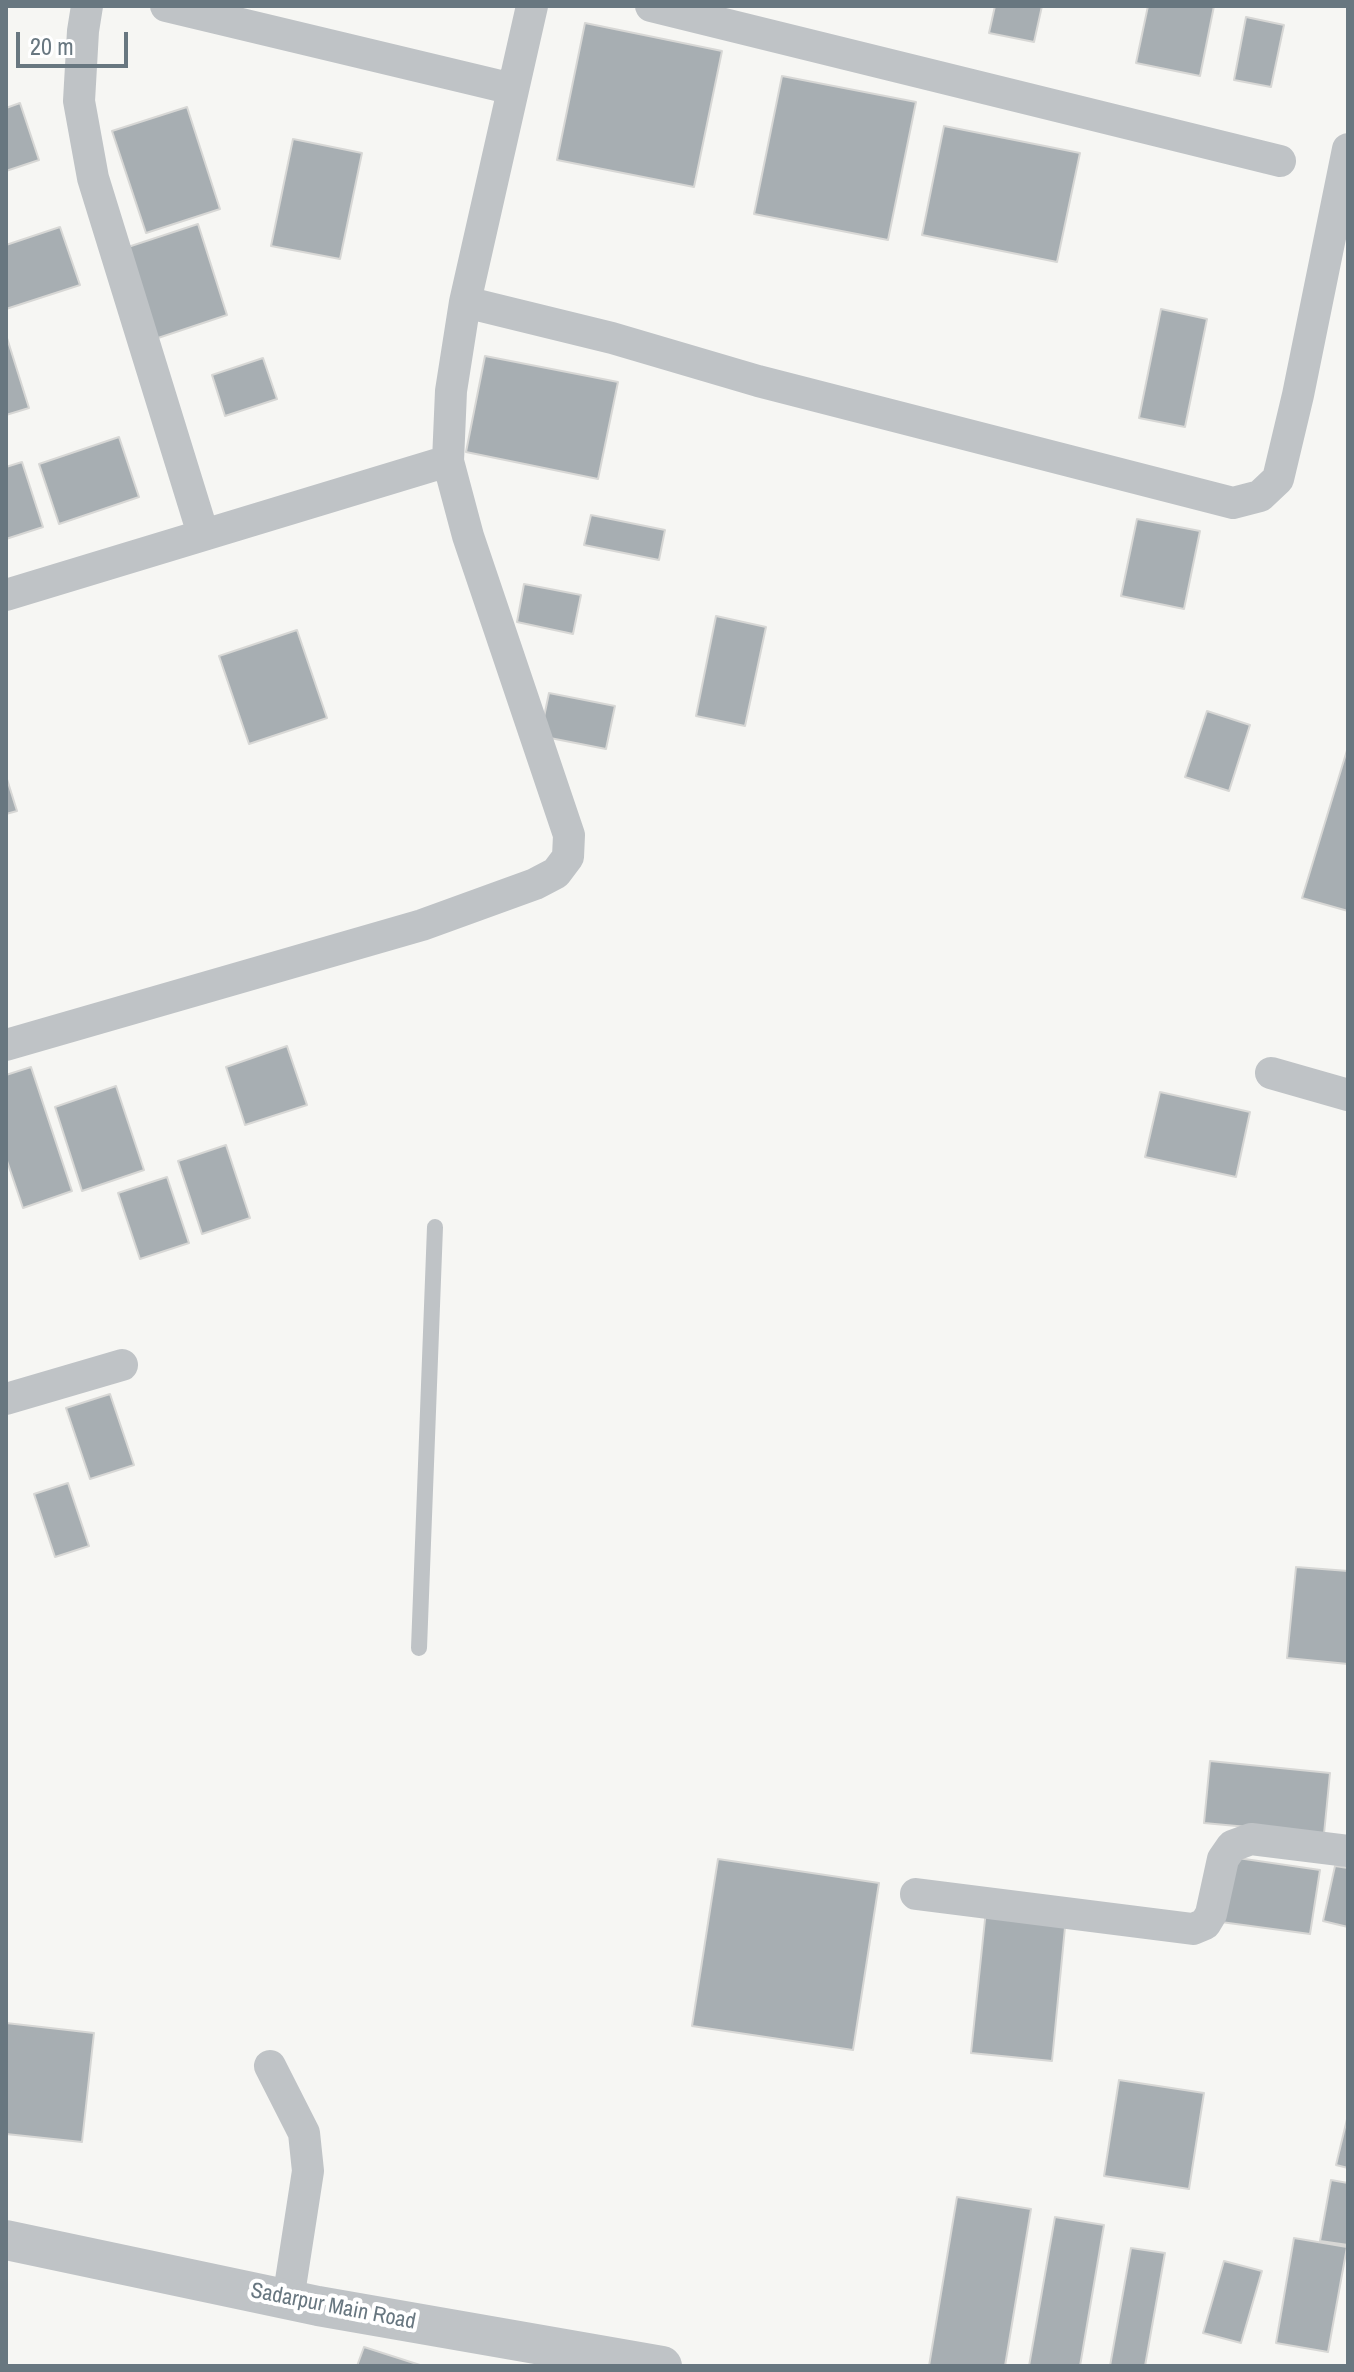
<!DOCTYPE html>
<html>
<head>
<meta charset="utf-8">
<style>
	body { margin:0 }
	#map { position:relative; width:1354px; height:2372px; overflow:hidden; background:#f6f6f3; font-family:"Archivo Narrow",sans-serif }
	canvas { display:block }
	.frame { position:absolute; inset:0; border:8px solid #687780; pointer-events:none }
	.scale { position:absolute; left:16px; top:32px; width:112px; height:36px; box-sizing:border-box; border:4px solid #687780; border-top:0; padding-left:10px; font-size:24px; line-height:28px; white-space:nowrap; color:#687780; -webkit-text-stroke:6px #fff; paint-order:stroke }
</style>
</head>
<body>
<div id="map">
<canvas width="1354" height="2372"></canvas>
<div class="frame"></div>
<div class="scale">20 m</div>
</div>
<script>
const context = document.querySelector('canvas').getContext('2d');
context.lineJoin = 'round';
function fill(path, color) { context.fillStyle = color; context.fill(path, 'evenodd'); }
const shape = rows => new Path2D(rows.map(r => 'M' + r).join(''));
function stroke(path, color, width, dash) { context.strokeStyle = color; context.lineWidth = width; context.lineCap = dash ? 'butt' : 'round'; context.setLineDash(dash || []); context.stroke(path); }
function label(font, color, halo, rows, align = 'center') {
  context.font = font + ' "Archivo Narrow",sans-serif'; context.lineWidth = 8; context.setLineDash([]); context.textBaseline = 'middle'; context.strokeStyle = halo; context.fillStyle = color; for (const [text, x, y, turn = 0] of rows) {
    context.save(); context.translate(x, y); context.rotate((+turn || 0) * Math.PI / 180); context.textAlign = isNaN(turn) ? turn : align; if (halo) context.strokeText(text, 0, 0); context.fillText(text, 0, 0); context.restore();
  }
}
const building = shape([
	[995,6,1042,6,1034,42,989,33,995,6],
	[1148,6,1214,6,1200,76,1136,63,1148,6],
	[1246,17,1284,25,1271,87,1234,80,1246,17],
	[585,23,722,51,694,187,557,160,585,23],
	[782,76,916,102,888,240,754,214,782,76],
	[20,103,39,160,6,171,6,108,20,103],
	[187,107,220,209,146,233,112,131,187,107],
	[944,126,1080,153,1057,262,922,235,944,126],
	[293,139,362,153,340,259,271,246,293,139],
	[198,224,227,315,155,339,125,248,198,224],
	[60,227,80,285,6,309,6,245,60,227],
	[1161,309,1207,319,1185,427,1139,418,1161,309],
	[7,338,29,408,6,415,6,339,7,338],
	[485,356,618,382,598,479,466,452,485,356],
	[263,358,277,399,225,416,212,375,263,358],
	[119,437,139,497,59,524,39,464,119,437],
	[22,462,43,527,6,539,6,467,22,462],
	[591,515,665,530,659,560,584,545,591,515],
	[1137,519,1200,531,1184,609,1121,596,1137,519],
	[524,584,581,595,573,634,517,622,524,584],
	[716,616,766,627,745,726,696,716,716,616],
	[297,630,327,718,249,744,219,656,297,630],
	[549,693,615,706,606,749,540,736,549,693],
	[1207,711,1250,725,1229,791,1185,777,1207,711],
	[1348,747,1348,911,1302,898,1348,747],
	[6,776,17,811,6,814,6,776],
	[287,1046,307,1105,245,1125,226,1067,287,1046],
	[31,1067,72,1191,23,1208,6,1158,6,1075,31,1067],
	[116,1086,144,1170,82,1191,55,1107,116,1086],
	[1160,1092,1250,1112,1236,1177,1145,1157,1160,1092],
	[226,1145,250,1218,202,1234,178,1161,226,1145],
	[167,1177,189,1243,140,1259,118,1193,167,1177],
	[110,1394,134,1465,90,1479,66,1408,110,1394],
	[68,1483,89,1546,55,1557,34,1494,68,1483],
	[1296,1567,1348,1571,1348,1664,1287,1658,1296,1567],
	[1210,1761,1330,1773,1324,1834,1204,1823,1210,1761],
	[1231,1857,1320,1870,1310,1934,1221,1922,1231,1857],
	[718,1859,879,1883,853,2050,692,2026,718,1859],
	[1335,1866,1348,1868,1348,1927,1323,1921,1335,1866],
	[986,1910,1066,1917,1052,2061,971,2053,986,1910],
	[6,2023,94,2033,82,2142,6,2134,6,2023],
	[1119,2080,1204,2093,1189,2189,1104,2176,1119,2080],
	[1348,2115,1348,2168,1336,2165,1348,2115],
	[1331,2180,1348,2183,1348,2245,1320,2241,1331,2180],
	[957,2197,1031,2209,1005,2366,929,2366,957,2197],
	[1055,2217,1104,2225,1080,2366,1029,2366,1055,2217],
	[1294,2238,1347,2247,1328,2352,1276,2343,1294,2238],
	[1131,2248,1165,2253,1145,2366,1110,2366,1131,2248],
	[1224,2261,1262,2271,1241,2343,1203,2333,1224,2261],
	[364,2347,423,2366,357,2366,364,2347]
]);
const service = shape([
	[419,1648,435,1227]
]);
const minor = shape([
	[87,6,83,31,79,101,93,178,203,534],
	[166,6,513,89],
	[651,6,1280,161],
	[465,302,612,338,758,381,1233,503,1260,496,1278,479,1298,395,1348,149],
	[6,595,448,461],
	[6,1045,422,925,535,884,556,873,568,857,569,835,468,536,448,461,451,391,465,302,532,6],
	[1271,1073,1348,1095],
	[6,1399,122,1365],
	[916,1894,1193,1929,1205,1924,1211,1914,1223,1859,1232,1846,1251,1839,1348,1851],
	[270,2066,304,2133,308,2171,288,2300]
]);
const tertiary = shape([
	[6,2240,318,2306,662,2366]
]);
const streetNames = [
	["Sadarpur Main Road",333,2307,11]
];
fill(building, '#a7aeb2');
stroke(building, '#d7d7d5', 2);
stroke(service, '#bfc3c6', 16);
stroke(minor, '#bfc3c6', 32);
stroke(tertiary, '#bfc3c6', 40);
label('22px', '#687780', '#fff', streetNames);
</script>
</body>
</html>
